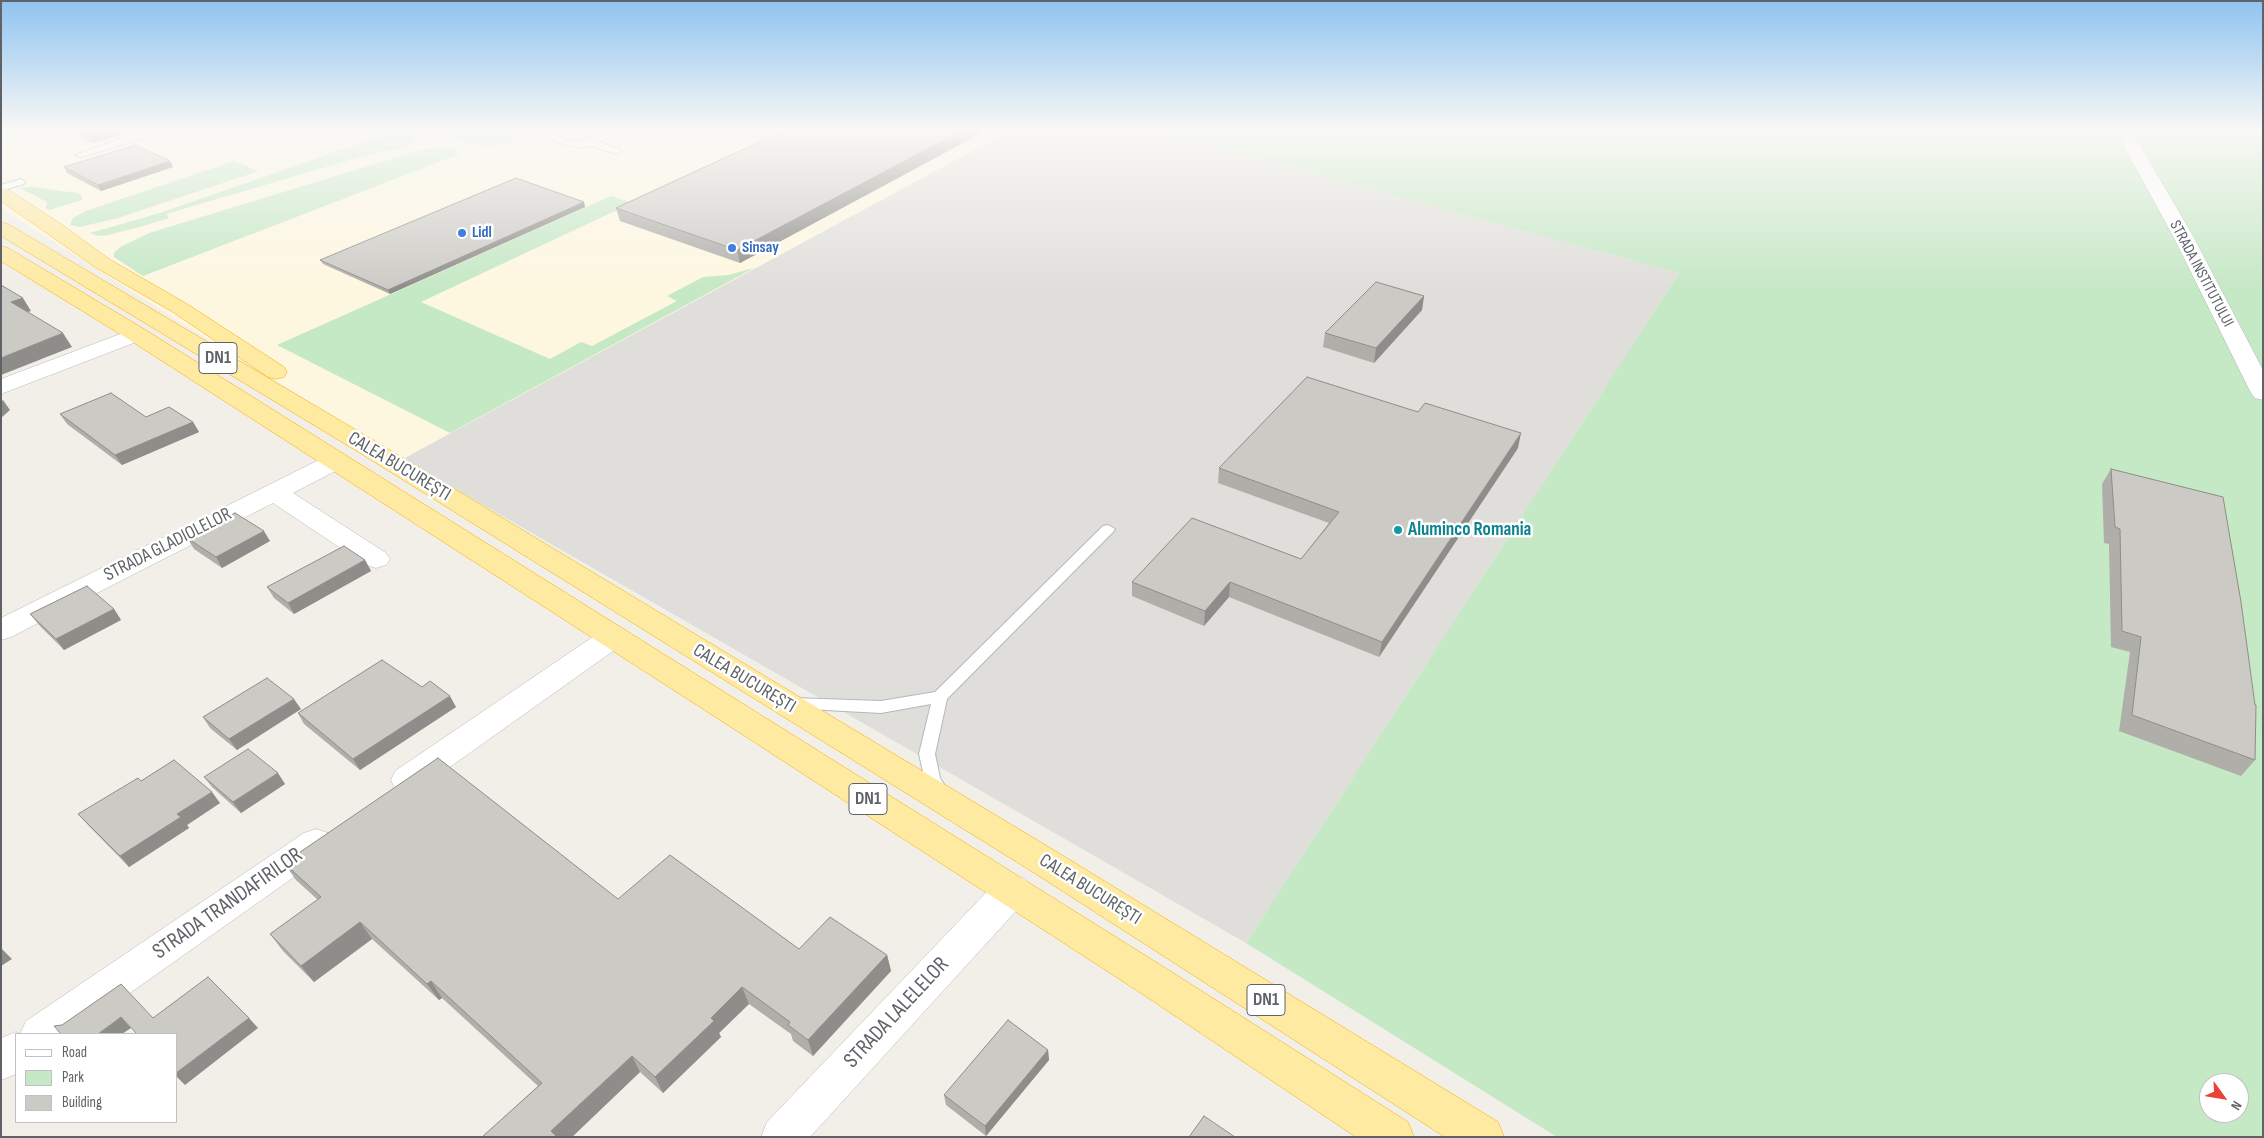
<!DOCTYPE html>
<html>
<head>
<meta charset="utf-8">
<style>
	body { margin:0 }
	#map { position:relative; width:2264px; height:1138px; overflow:hidden; background:#f1efe8; font-family:"Sofia Sans Condensed",sans-serif }
	canvas { display:block }
	.frame { position:absolute; inset:0; border:2px solid #5f6368; pointer-events:none }
	.legend { position:absolute; left:15px; top:1033px; width:162px; height:90px; box-sizing:border-box; background:#fff; border:1px solid #bfc1c3; margin:0; padding:6px 9px; list-style:none; font-size:15px; color:#5f6368 }
	.legend li { display:flex; align-items:center; gap:10px; height:25px }
	.legend b { width:25px; border:1px solid #bfc1c3 }
	.north { position:absolute; left:2199px; top:1073px; width:50px; height:50px; box-sizing:border-box; background:#fff; border:1px solid #bfc1c3; border-radius:50%; rotate:122deg; font-size:14px; font-weight:700; line-height:20px; text-align:center; color:#5f6368 }
	.north::after { content:''; display:block; margin:auto; width:18px; height:22px; background:#ea4335; clip-path:polygon(50% 0,100% 100%,50% 72%,0 100%) }
</style>
</head>
<body>
<div id="map">
<canvas width="2264" height="1138"></canvas>
<div class="frame"></div>
<ul class="legend">
<li><b style="height:6px;background:#fff"></b>Road</li>
<li><b style="height:14px;background:#c5e8c5"></b>Park</li>
<li><b style="height:14px;background:#cccac5"></b>Building</li>
</ul>
<div class="north">N</div>
</div>
<script>
const context = document.querySelector('canvas').getContext('2d');
context.lineJoin = 'round';
function fill(path, color) { context.fillStyle = color; context.fill(path, 'evenodd'); }
const shape = rows => new Path2D(rows.map(r => 'M' + r).join(''));
function stroke(path, color, width, dash) { context.strokeStyle = color; context.lineWidth = width; context.lineCap = dash ? 'butt' : 'round'; context.setLineDash(dash || []); context.stroke(path); }
function label(font, color, halo, rows, align = 'center') {
  context.font = font + ' "Sofia Sans Condensed",sans-serif'; context.lineWidth = 5; context.setLineDash([]); context.textBaseline = 'middle'; context.strokeStyle = halo; context.fillStyle = color; for (const [text, x, y, turn = 0] of rows) {
    context.save(); context.translate(x, y); context.rotate((+turn || 0) * Math.PI / 180); context.textAlign = isNaN(turn) ? turn : align; if (halo) context.strokeText(text, 0, 0); context.fillText(text, 0, 0); context.restore();
  }
}
const commercial = shape([
	[1,130,1011,130,403,459,177,320,1,208]
]);
const industrial = shape([
	[1011,130,1153,130,1679,273,1246,943,403,459]
]);
const green = shape([
	[430,130,504,130,515,135,515,139,507,144,484,147],
	[1153,130,2263,130,2263,1137,1557,1137,1246,943,1679,273],
	[2209,1083,2239,1083,2239,1113,2209,1113],
	[402,133,413,135,416,137,415,141,404,147,360,157,166,214,169,218,143,226,108,235,97,236,90,233,160,213,378,137],
	[447,147,454,148,458,152,457,155,143,276,114,257,114,253,120,247,149,233,421,150],
	[234,161,259,171,118,218,80,227,70,225,73,218,86,211],
	[32,187,77,193,82,196,82,200,49,210,46,208,47,202,20,188],
	[611,196,632,203,421,302,550,359,581,342,592,346,677,301,667,296,703,277,728,275,754,268,450,433,277,345]
]);
const service = shape([
	[146,130,156,130,144,138,82,157,75,155,146,130],
	[550,130,558,130,555,136,579,142,615,130,626,130,598,142,620,149,621,151,617,154,591,146,579,148,548,139,547,133,550,130],
	[21,179,25,182,24,184,1,191,1,185,21,179],
	[1108,525,1115,529,1113,532,947,699,935,754,940,778,949,792,947,797,941,799,935,797,926,785,919,754,931,704,881,713,789,708,786,704,789,700,794,698,881,701,935,692,1103,526,1108,525]
]);
const minor = shape([
	[2115,130,2131,130,2193,236,2263,370,2263,400,2255,398,2251,393,2173,236,2115,130],
	[136,328,144,329,147,334,144,339,1,394,1,379,136,328],
	[336,454,345,456,348,461,345,466,293,493,386,553,390,559,386,565,376,568,366,565,273,503,11,637,1,640,1,618,327,456,336,454],
	[613,627,623,630,628,637,623,644,419,789,407,793,395,789,391,780,395,771,603,630,613,627],
	[316,829,328,833,333,843,328,853,72,1034,16,1034,16,1074,1,1080,1,1038,16,1032,20,1034,26,1021,304,833,316,829],
	[1012,875,1025,879,1030,890,1025,901,810,1137,761,1137,767,1122,999,879,1012,875]
]);
const trunk = shape([
	[1,188,7,189,61,224,109,259,187,304,284,367,287,372,284,377,276,379,268,377,173,312,95,267,1,201,1,188],
	[1,222,8,224,378,443,1060,854,1498,1122,1504,1137,1445,1137,1036,874,360,453,1,236,1,222],
	[1,246,8,248,144,329,1170,971,1408,1122,1414,1137,1356,1137,1144,995,714,716,128,339,1,261,1,246]
]);
const wall = shape([
	[66,130,137,130,93,143],
	[785,130,987,130,740,263,620,221,616,208],
	[170,161,173,167,101,191,67,173,64,167],
	[584,202,585,207,390,294,323,264,320,260],
	[1424,296,1422,310,1374,363,1323,347,1325,333],
	[60,414,146,417,193,422,199,432,122,465,67,424],
	[1518,448,1379,657,1229,597,1204,626,1132,596,1132,582,1301,559,1329,523,1218,483,1219,468],
	[2111,469,2255,760,2241,776,2119,731,2130,652,2111,647,2109,544,2104,543,2102,484],
	[187,538,270,541,222,568,194,549],
	[365,560,371,571,294,614,274,598,267,587],
	[114,609,121,620,64,650,39,625,30,614],
	[422,687,456,707,360,770,304,724,298,713],
	[301,709,237,750,210,728,203,717],
	[204,777,285,784,241,813,212,787],
	[141,781,220,803,187,825,189,828,129,867,88,825,78,814],
	[284,863,618,899,799,949,887,955,891,971,813,1056,793,1041,791,1034,749,1004,719,1033,721,1037,663,1093,640,1072,572,1137,482,1137,538,1086,442,998,439,1000,372,939,314,982,283,951,270,934,318,900,296,880],
	[1048,1050,1049,1060,986,1136,946,1105,944,1095]
]);
const shadedWall = shape([
	[91,130,137,130,93,143,86,131],
	[963,130,987,130,740,263,737,250],
	[170,161,173,167,101,191,98,185],
	[584,202,585,207,390,294,388,290],
	[1424,296,1422,310,1374,363,1376,348],
	[23,298,31,311,19,315,11,302],
	[63,333,72,347,1,375,1,358],
	[3,400,10,410,1,418,1,402],
	[193,422,199,432,122,465,115,455],
	[1521,433,1518,448,1379,657,1382,642],
	[264,531,270,541,222,568,216,557],
	[365,560,371,571,294,614,288,603],
	[1230,582,1229,597,1204,626,1205,611],
	[114,609,121,620,64,650,56,639],
	[450,696,456,707,360,770,353,759],
	[294,699,301,709,237,750,229,739],
	[278,773,285,784,241,813,233,802],
	[212,792,220,803,187,825,189,828,129,867,120,856,177,814],
	[360,922,372,939,314,982,301,966],
	[1,948,12,959,1,966],
	[887,955,891,971,813,1056,808,1040],
	[431,981,442,998,439,1000,427,984],
	[742,987,749,1004,719,1033,721,1037,663,1093,655,1077,711,1018],
	[121,1017,131,1028,122,1034,98,1034],
	[249,1018,258,1028,185,1085,176,1076,176,1073],
	[1048,1050,1049,1060,986,1136,985,1126],
	[632,1056,640,1072,572,1137,555,1137,551,1131]
]);
const building = shape([
	[785,130,963,130,737,250,616,208,785,130],
	[136,145,170,161,98,185,64,167,136,145],
	[516,178,584,202,388,290,320,260,516,178],
	[1376,282,1424,296,1376,348,1325,333,1376,282],
	[1,285,23,298,11,302,63,333,1,358,1,285],
	[1307,377,1418,412,1425,403,1521,433,1382,642,1230,582,1205,611,1132,582,1192,518,1301,559,1339,512,1219,468,1307,377],
	[111,393,146,417,169,407,193,422,115,455,60,414,111,393],
	[2111,469,2223,497,2241,602,2255,705,2256,705,2255,760,2132,715,2141,637,2122,631,2120,529,2115,527,2111,469],
	[235,513,264,531,216,557,187,538,235,513],
	[344,546,365,560,288,603,267,587,344,546],
	[87,586,114,609,56,639,30,614,87,586],
	[382,660,422,687,430,681,450,696,353,759,298,713,382,660],
	[267,678,294,699,229,739,203,717,267,678],
	[248,749,278,773,233,802,204,777,248,749],
	[438,758,618,899,670,855,799,949,830,917,887,955,808,1040,788,1025,790,1022,742,987,711,1018,714,1021,655,1077,632,1056,551,1131,557,1137,482,1137,542,1083,431,981,427,984,360,922,301,966,270,934,321,897,284,863,438,758],
	[174,760,212,792,177,814,181,817,120,856,78,814,138,778,141,781,174,760],
	[208,977,249,1018,176,1073,176,1034,137,1034,121,1017,98,1034,61,1034,54,1026,62,1025,121,984,153,1018,208,977],
	[1008,1020,1048,1050,985,1126,944,1095,1008,1020],
	[1204,1116,1235,1137,1189,1137,1204,1116]
]);
const markers = [
	[462,233,5,"#3f7fe0"],
	[732,248,5,"#3f7fe0"],
	[1398,530,5,"#0f9aa8"]
];
const farShopnames = [
	["Lidl",472,233],
	["Sinsay",742,248]
];
const farStreetnames = [
	["STRADA INSTITUTULUI",2201,274,62]
];
const shields = [
	[218,358,38],
	[868,799,38],
	[1266,1000,38]
];
const shieldNames = [
	["DN1",218,358],
	["DN1",868,799],
	["DN1",1266,1000]
];
const streetNames = [
	["CALEA BUCUREȘTI",399,467,31],
	["STRADA GLADIOLELOR",168,545,-27],
	["CALEA BUCUREȘTI",744,679,31],
	["CALEA BUCUREȘTI",1090,890,32]
];
const cultureNames = [
	["Aluminco Romania",1408,530]
];
const nearStreetnames = [
	["STRADA TRANDAFIRILOR",228,904,-35],
	["STRADA LALELELOR",897,1013,-47]
];
fill(commercial, '#fef7e0');
fill(industrial, '#e0deda');
fill(green, '#c5e8c5');
stroke(service, '#b5b8bc', 2);
stroke(minor, '#b5b8bc', 1);
stroke(trunk, '#f9ab00', 1);
fill(service, '#fff');
fill(minor, '#fff');
fill(trunk, '#feeaa1');
fill(wall, '#afaea9');
fill(shadedWall, '#8f8d8a');
fill(building, '#cccac5');
stroke(building, '#8f8d8a', 1);
const sky = context.createLinearGradient(0, 0, 0, 289);
sky.addColorStop(0, '#8fc3f1');
sky.addColorStop(0.45, '#f9f8f5');
sky.addColorStop(1, '#f9f8f500');
context.fillStyle = sky;
context.fillRect(0, 0, 2264, 289);
for (const [x, y, r, color] of markers) { const dot = new Path2D(); dot.arc(x, y, r, 0, 2 * Math.PI); context.fillStyle = color; context.fill(dot); stroke(dot, '#fff', 2); }
label('bold 16px', '#366cbe', '#fff', farShopnames, 'left');
label('16px', '#5f6368', '#fff', farStreetnames);
for (const [x, y, w] of shields) { const box = new Path2D(); box.roundRect(x - w / 2, y - 15.5, w, 31, 4); context.fillStyle = '#fff'; context.fill(box); stroke(box, '#5f6368', 1); }
label('bold 18px', '#5f6368', null, shieldNames);
label('19px', '#5f6368', '#fff', streetNames);
label('bold 19px', '#0d838f', '#fff', cultureNames, 'left');
label('22px', '#5f6368', '#fff', nearStreetnames);
</script>
</body>
</html>
